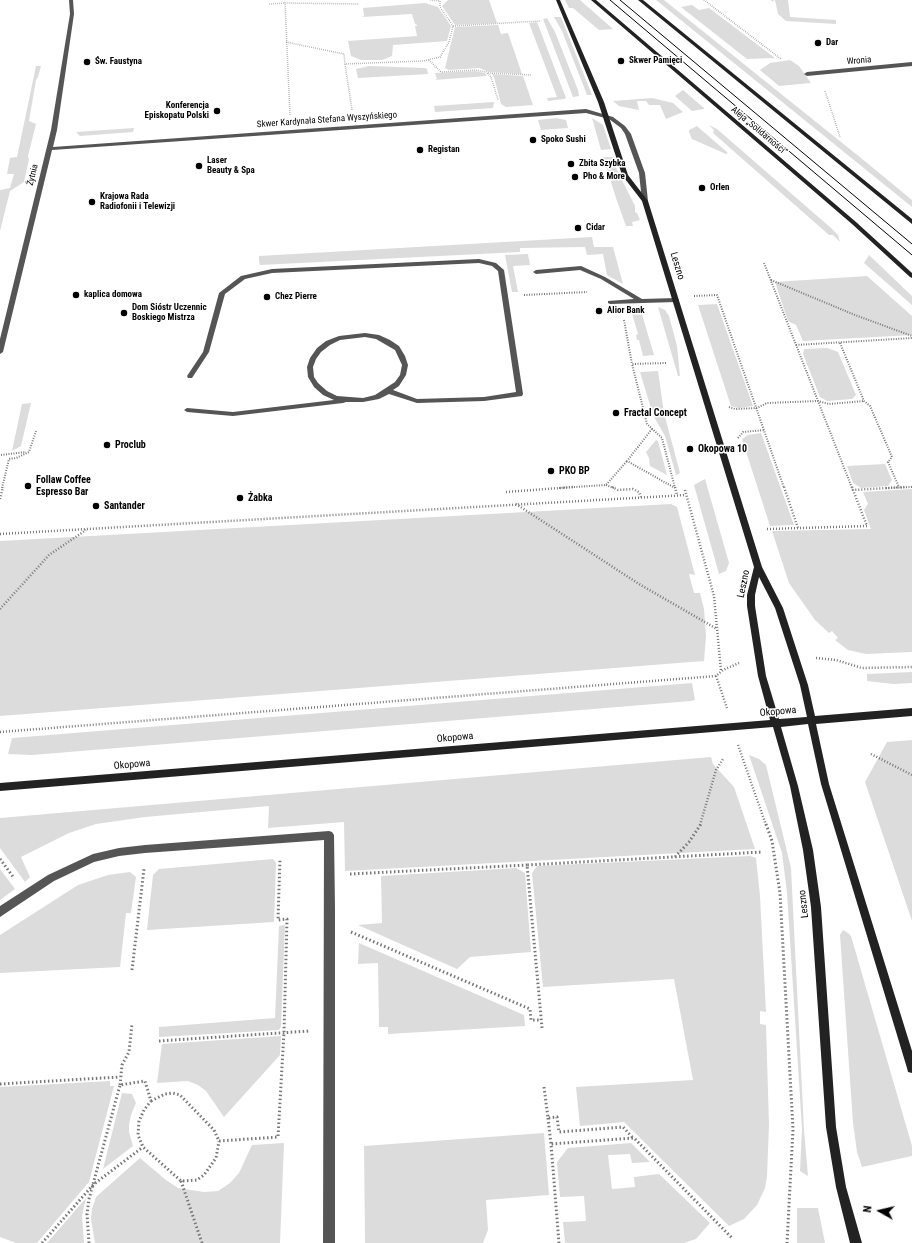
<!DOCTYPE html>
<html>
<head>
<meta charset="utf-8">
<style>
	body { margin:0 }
	#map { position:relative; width:912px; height:1243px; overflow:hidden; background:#fff; font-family:"Roboto Condensed",sans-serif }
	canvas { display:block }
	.north { position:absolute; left:860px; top:1191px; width:40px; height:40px; -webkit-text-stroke:3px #fff; paint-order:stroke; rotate:278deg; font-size:11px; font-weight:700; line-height:16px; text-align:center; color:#000 }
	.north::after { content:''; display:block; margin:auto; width:14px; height:18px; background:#000; clip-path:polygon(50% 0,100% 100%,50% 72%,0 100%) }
</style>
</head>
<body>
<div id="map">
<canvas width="912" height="1243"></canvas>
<div class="north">N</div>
</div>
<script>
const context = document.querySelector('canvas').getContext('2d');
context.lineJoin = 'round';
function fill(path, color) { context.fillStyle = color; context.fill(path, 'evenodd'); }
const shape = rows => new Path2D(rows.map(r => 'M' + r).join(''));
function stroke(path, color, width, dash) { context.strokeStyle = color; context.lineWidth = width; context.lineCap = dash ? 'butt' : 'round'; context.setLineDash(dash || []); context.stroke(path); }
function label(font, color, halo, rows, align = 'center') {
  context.font = font + ' "Roboto Condensed",sans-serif'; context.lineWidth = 3; context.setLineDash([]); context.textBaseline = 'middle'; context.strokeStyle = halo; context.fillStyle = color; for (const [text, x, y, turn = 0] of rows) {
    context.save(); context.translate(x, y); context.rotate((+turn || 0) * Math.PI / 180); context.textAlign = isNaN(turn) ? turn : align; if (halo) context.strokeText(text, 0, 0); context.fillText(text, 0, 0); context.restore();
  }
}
const green = shape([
	[448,0,489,0,497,23,455,25,442,6],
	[565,0,580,0,613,29,599,30,573,8,569,8],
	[656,0,664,0,861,158,912,200,912,207],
	[775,0,788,0,790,17,836,20,836,24,786,21,778,14],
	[425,3,438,7,451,26,447,41,393,45,392,56,382,60,361,60,351,56,348,41,417,36,415,26,417,26,417,25,415,24,412,14,362,17,364,16,363,8],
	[692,5,699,10,709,8,775,58,747,59,681,7],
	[554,17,561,17,592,95,587,95,562,31],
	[547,18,555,32,578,90,579,96,573,97,543,19],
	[537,22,566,98,564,99,548,101,547,98,557,97,529,23],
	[498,25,501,34,508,33,522,74,489,72,479,68,449,70,445,68,455,27],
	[790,60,799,66,811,83,779,86,760,70,770,63],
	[36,66,41,66,38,77,36,80,29,121,36,124,28,156,29,159,24,182,10,191,0,231,0,190,10,188,14,174,7,174,10,158,17,157],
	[369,66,425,68,427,69,428,74,358,78,356,69],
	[475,71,485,73,487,76,434,80,437,79,435,73],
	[492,74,523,76,533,105,506,107,501,104,494,77],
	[683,90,704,108,704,109,692,111,675,96],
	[652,98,673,103,683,112,666,119,660,105,649,105,646,101,637,101,639,110,619,106,613,101],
	[494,102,493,108,435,112,434,106],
	[556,118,566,120,568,128,541,130,538,120],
	[592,118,603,125,611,149,601,150],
	[709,125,717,129,831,228,838,235,840,242,833,235,829,235,713,133,714,130],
	[697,126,698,127,728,153,726,154,692,139,689,132,689,130],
	[134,128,133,132,80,136,76,132],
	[603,157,613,157,617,170,635,206,635,212,637,213,640,220,632,222,633,226,626,226,617,201],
	[592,237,594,247,613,247,623,284,607,275,603,254,587,255,585,247,520,248,520,252,260,265,259,261,259,256],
	[528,254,530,265,513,266,518,292,512,292,505,255],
	[869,255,912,296,912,305,864,263],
	[867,276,912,316,912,335,803,341,796,325,788,321,775,282],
	[717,304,753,406,738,408,731,406,698,305],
	[658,307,665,310,669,316,677,346,680,376,678,376],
	[631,310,641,311,654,355,643,356,639,340,637,340,636,335,638,334],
	[827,348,838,352,856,395,852,399,827,401,820,397,803,354,804,349],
	[658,371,664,413,680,473,677,475,676,475,665,436,653,415,640,372],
	[31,403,21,446,12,451,22,404],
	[761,433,794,525,770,526,742,439,748,435],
	[656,440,658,441,667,475,650,466,649,458,646,452],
	[885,464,892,480,888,486,861,488,853,483,847,466],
	[705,479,729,563,726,571,719,574,694,485],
	[912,489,912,652,866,654,848,650,835,640,838,638,832,631,829,633,815,620,789,583,772,531,871,529,864,510,868,504,863,492],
	[671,504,677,507,695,575,689,574,694,593,700,593,704,609,706,636,704,661,0,716,0,541],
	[912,672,912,683,894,684,867,681,867,674],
	[692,683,695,700,691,701,32,755,8,754,12,738],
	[912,740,912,921,865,782,887,742],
	[749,755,759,759,766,765,791,868,804,1130,808,1176,800,1171,802,1129,787,893,782,853],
	[711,757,713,764,734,787,755,849,345,871,344,822,268,828,269,806,145,817,96,824,69,833,21,857,30,877,25,882,0,848,0,818],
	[750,856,756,858,760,896,766,1012,760,1011,760,1024,766,1025,769,1125,767,1176,765,1188,757,1205,744,1219,729,1226,624,1122,580,1126,576,1087,693,1080,674,979,543,987,532,873,537,866],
	[273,859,276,863,274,922,147,930,153,875,159,869],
	[516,868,525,873,531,952,470,957,457,969,358,925,382,923,381,876],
	[0,869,15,889,0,900],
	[130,872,136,877,131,913,126,913,120,967,0,973,0,935,78,885,108,875],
	[285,925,281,1026,279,1030,159,1037,159,1027,275,1018,279,926],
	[843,930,848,933,851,936,912,1146,912,1156,862,1167,857,1152,853,1123,840,935],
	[359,943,524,1015,525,1026,388,1034,388,1027,379,1027,378,963,358,964],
	[281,1036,280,1055,224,1117,206,1091,198,1085,188,1081,157,1083,162,1044],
	[110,1081,110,1086,114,1086,89,1182,37,1243,16,1243,0,1237,0,1087],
	[122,1093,132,1094,136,1103,131,1115,129,1125,129,1132,133,1146,103,1169],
	[544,1133,549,1195,486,1200,488,1230,483,1243,365,1243,364,1146],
	[284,1143,280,1243,95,1243,91,1219,92,1209,96,1197,140,1158,166,1180,178,1188,204,1192,218,1191,230,1183,239,1173,252,1145],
	[631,1143,650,1162,632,1163,630,1154,608,1155,612,1189,635,1187,634,1177,659,1174,710,1223,696,1239,684,1243,565,1243,563,1222,586,1221,584,1196,560,1197,557,1162,568,1148],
	[86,1198,82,1216,84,1243,47,1243],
	[797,1208,818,1208,825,1243,797,1243]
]);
const pathFar3 = shape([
	[704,0,781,59],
	[772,0,774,1],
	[269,4,285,3],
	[453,26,540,21],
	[286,42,344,54,345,64],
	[429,60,441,72,475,70,486,72,491,77,498,100],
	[488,73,531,75],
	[825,91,840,137],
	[352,110,345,64,423,61,440,57,449,42,453,26,440,7,440,1,430,0],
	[290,115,285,3,359,4]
]);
const pathFar2 = shape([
	[764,263,852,488],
	[771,280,855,315,912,336],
	[524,295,587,292],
	[694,296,717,295,784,488],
	[624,320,632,364],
	[840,343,864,401,870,406,892,457,888,462,899,487],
	[796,345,912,338],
	[666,363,632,364,647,424,662,438,675,488],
	[729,407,735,409,757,408,767,403,818,401,829,404,864,401],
	[652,429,627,461,675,488],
	[738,438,743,432,765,430],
	[1,455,26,452],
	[606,485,614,488],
	[2,488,9,459,16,458,29,452,36,431],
	[559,488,606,485,627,461],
	[886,488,912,487]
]);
const pathFar1 = shape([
	[612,487,618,490,633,489,639,492,641,497],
	[675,487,677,495],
	[784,487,798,528],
	[852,487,853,490],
	[685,490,714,596,721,671],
	[506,492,573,487],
	[0,499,3,487],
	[516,504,639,584,717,629],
	[767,529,867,526,853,490,906,487],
	[0,534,686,495],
	[0,609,49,555,86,530],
	[816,658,836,660,862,668,912,667],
	[716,676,727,708],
	[0,732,716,676,723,670,739,663],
	[738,745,766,825],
	[871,754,912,775],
	[700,825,716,770,723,759]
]);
const path = shape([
	[766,824,772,841,780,893,793,1129,787,1243],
	[675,857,689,842,701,824],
	[0,859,14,878],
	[350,874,527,865],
	[351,932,530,1009,531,1020,541,1020],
	[132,970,144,869],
	[542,1028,527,865,762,852],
	[159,1041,309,1031],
	[0,1084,120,1077],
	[120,1085,122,1065,129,1052,132,1024],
	[544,1087,548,1118,557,1117,559,1132,623,1127,633,1138],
	[151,1101,165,1094,173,1093,180,1095,214,1130,219,1141,278,1137,284,1032,287,919,278,920,280,859],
	[548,1118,551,1144],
	[181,1181,202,1243],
	[42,1243,94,1184,143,1147],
	[89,1243,87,1214,89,1199,120,1085,145,1081,151,1101,144,1110,139,1121,138,1135,143,1147,181,1181,197,1180,204,1175,216,1158,219,1141],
	[559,1243,551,1144,634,1138,733,1239]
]);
const lane = shape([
	[479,259,496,263,504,270,523,394,522,396,484,401,417,403,389,394,379,399,363,402,346,402,343,403,233,416,187,412,184,410,187,408,233,412,334,400,323,395,314,387,308,377,307,367,310,358,317,348,326,341,339,336,365,333,379,335,390,340,399,346,405,356,408,365,406,375,399,386,393,390,417,399,484,397,516,392,498,271,492,266,479,263,272,273,245,279,225,294,209,352,192,378,188,378,187,376,203,352,219,293,241,276,272,269,479,259],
	[365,337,376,339,395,350,402,365,400,375,395,382,375,395,363,398,337,396,327,391,318,383,314,377,313,367,316,359,321,352,330,345,340,340,365,337],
	[581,266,605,277,642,299,676,298,679,300,676,302,610,304,608,303,608,301,634,299,601,279,580,270,536,274,533,272,536,270,581,266],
	[329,831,332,832,334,835,335,908,335,1243,323,1243,324,840,145,853,119,856,94,862,54,881,0,917,0,906,48,875,93,854,119,848,145,845,329,831]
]);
const street = shape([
	[69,0,73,0,74,14,57,130,53,147,586,109,613,117,625,126,631,134,645,173,648,201,645,203,642,201,639,173,625,134,621,128,609,119,586,113,52,150,3,352,0,354,0,339,51,130,70,14,69,0],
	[912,62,912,66,807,76,804,74,807,72,912,62]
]);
const secondary = shape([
	[556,0,560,0,604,102,628,175,648,201,762,567,783,608,808,685,815,716,912,708,912,716,816,724,829,784,912,1051,912,1073,908,1072,907,1068,821,784,808,724,781,727,798,786,813,850,821,907,836,1127,846,1187,862,1243,850,1243,836,1187,826,1127,811,907,803,850,790,786,773,727,0,791,0,783,770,720,758,676,747,606,747,595,754,567,642,201,622,175,598,102,556,0],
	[759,577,775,608,800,685,807,717,779,719,766,676,755,606,755,595,759,577],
	[591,0,596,0,856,222,912,273,912,278,910,277,852,224,591,0],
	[638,0,643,0,912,219,912,224,638,0]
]);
const tram = shape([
	[610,0,912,255],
	[620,0,912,244]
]);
const markers = [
	[818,43,4,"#000"],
	[621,61,4,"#000"],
	[87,62,4,"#000"],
	[217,111,4,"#000"],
	[533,140,4,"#000"],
	[420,150,4,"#000"],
	[571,164,4,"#000"],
	[199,166,4,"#000"],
	[575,177,4,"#000"],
	[702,188,4,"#000"],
	[92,202,4,"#000"],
	[578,228,4,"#000"],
	[76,295,4,"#000"],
	[267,297,4,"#000"],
	[599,311,4,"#000"],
	[124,313,4,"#000"],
	[616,413,4,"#000"],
	[107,445,4,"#000"],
	[690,449,4,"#000"],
	[551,471,4,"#000"],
	[28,486,4,"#000"],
	[240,498,4,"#000"],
	[96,506,4,"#000"]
];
const farPoinames = [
	["Dar",826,43],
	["Skwer Pamięci",629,61],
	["Św. Faustyna",95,62],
	["Konferencja",209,106,"right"],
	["Episkopatu Polski",209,116,"right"],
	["Spoko Sushi",541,140],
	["Registan",428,150],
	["Laser",207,161],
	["Beauty & Spa",207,171],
	["Zbita Szybka",579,164],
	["Pho & More",583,177],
	["Orlen",710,188],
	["Krajowa Rada",100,197],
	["Radiofonii i Telewizji",100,207],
	["Cidar",586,228],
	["kaplica domowa",84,295],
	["Chez Pierre",275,297],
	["Dom Sióstr Uczennic",132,308],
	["Boskiego Mistrza",132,318],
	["Alior Bank",607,311]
];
const farStreetnames = [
	["Wronia",859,61,-5],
	["Skwer Kardynała Stefana Wyszyńskiego",327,120,-4],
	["Aleja „Solidarności”",759,131,40],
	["Żytnia",33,175,-76]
];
const streetNames = [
	["Leszno",677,266,73],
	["Leszno",744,584,-78],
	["Okopowa",778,712,-5],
	["Okopowa",455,738,-5],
	["Okopowa",132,765,-5],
	["Leszno",804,904,-96]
];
const poiNames = [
	["Fractal Concept",624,413],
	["Proclub",115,445],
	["Okopowa 10",698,449],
	["PKO BP",559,471],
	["Follaw Coffee",36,480],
	["Espresso Bar",36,492],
	["Żabka",248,498],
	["Santander",104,506]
];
fill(green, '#dcdcdc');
stroke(pathFar3, '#777', 1.5, [0.5, 1.5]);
stroke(pathFar2, '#777', 2, [1, 1.5]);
stroke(pathFar1, '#777', 2.5, [1, 2]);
stroke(path, '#777', 3, [1.5, 2.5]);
fill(lane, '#555');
fill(street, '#555');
fill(secondary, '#222');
stroke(tram, '#000', 1);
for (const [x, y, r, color] of markers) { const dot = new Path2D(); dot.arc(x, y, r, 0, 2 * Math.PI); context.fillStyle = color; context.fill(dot); stroke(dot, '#fff', 1.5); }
label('bold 9px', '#000', '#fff', farPoinames, 'left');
label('9px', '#000', '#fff', farStreetnames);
label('10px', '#000', '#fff', streetNames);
label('bold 10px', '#000', '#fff', poiNames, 'left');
</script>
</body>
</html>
